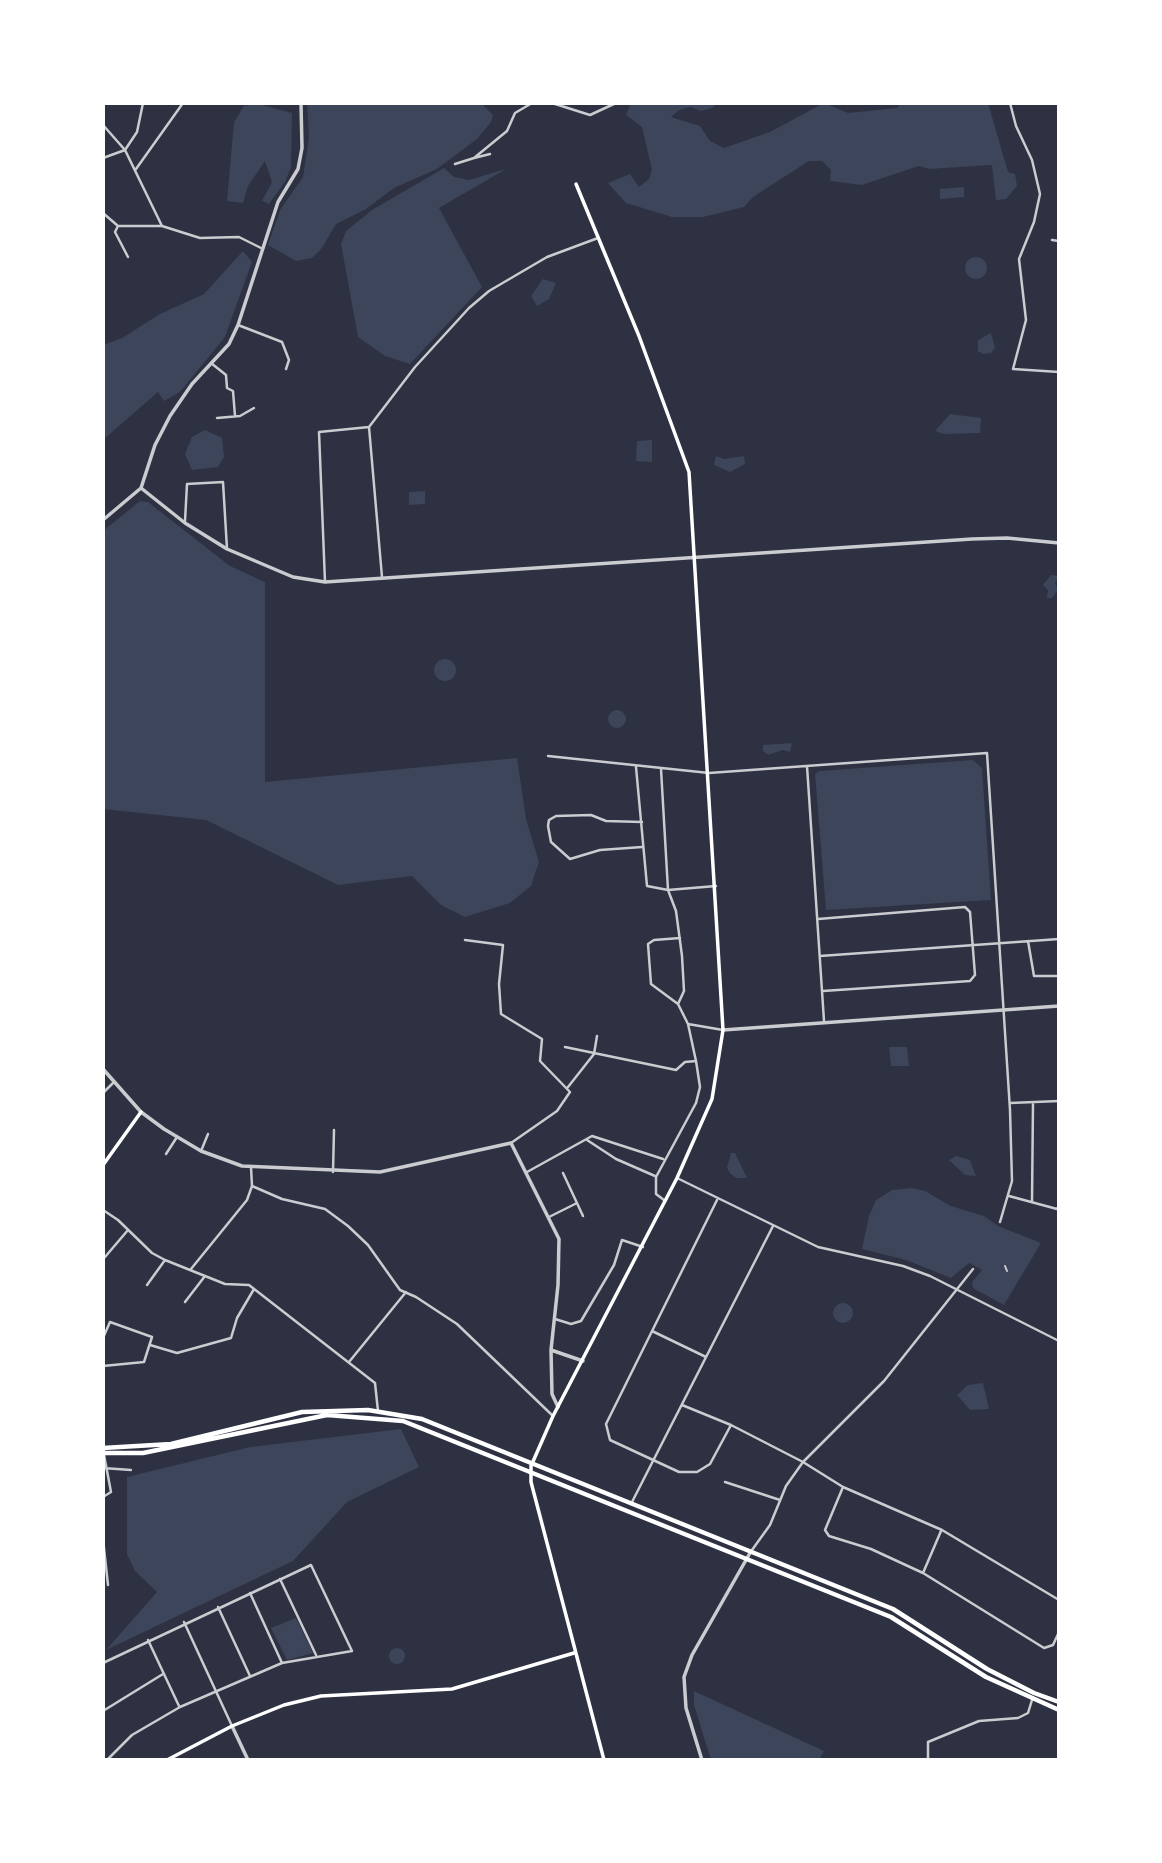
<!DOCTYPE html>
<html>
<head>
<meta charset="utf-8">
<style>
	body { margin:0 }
	#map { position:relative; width:1162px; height:1863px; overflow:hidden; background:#2d3142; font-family:Arial,sans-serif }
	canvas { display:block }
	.frame { position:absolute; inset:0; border:105px solid #fff; pointer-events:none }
</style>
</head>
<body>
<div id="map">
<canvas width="1162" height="1863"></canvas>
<div class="frame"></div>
</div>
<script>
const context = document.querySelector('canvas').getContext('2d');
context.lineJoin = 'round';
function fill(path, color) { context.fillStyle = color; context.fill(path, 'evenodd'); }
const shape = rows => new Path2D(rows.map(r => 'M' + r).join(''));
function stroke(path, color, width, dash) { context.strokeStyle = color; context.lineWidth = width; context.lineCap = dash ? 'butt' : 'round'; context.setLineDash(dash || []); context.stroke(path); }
const green = shape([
	[307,103,481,103,493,115,491,122,477,139,437,169,394,188,366,209,336,224,322,248,312,258,296,261,268,245,280,210,303,177,309,137],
	[631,103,717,103,712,108,701,111,690,107,679,110,671,117,700,126,710,141,724,148,770,132,824,103,848,113,897,108,901,103,988,103,1008,172,1015,174,1017,186,1006,199,996,200,992,165,929,169,919,166,862,185,830,181,831,170,822,161,809,161,753,197,744,207,703,217,672,217,626,203,608,183,630,174,639,187,649,179,652,170,642,127,626,115],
	[258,104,292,113,291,167,285,182,269,204,262,201,272,182,265,161,248,186,243,203,227,201,234,122,244,106],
	[444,168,454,177,469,180,506,169,439,208,482,287,410,364,385,356,358,337,341,244,346,231,372,210],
	[964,187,964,197,940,199,940,189],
	[243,251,252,262,225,337,180,392,164,401,158,392,103,440,103,345,122,338,160,314,204,294],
	'965 268a11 11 0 1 1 22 0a11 11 0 1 1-22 0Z',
	[543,279,556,283,549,299,537,306,531,296],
	[991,333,995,348,991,353,983,354,978,351,978,340],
	[950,414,981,418,980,433,944,434,935,431],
	[205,430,222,438,224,457,218,467,192,470,185,454,192,437],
	[652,440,652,462,636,461,637,441],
	[716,456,724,459,744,456,745,464,730,472,714,465],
	[425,491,425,504,409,505,409,492],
	[140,501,148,502,230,566,265,582,265,782,517,758,526,819,539,862,531,886,510,903,465,917,441,905,412,876,338,885,206,820,103,809,103,531],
	[1051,575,1059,576,1055,583,1058,590,1052,598,1047,598,1048,590,1043,585],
	'434 670a11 11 0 1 1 22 0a11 11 0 1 1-22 0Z',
	'608 719a9 9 0 1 1 18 0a9 9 0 1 1-18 0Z',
	[792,743,790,752,783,750,768,755,763,751,763,745],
	[973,760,982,768,991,900,826,910,815,774,819,771],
	[889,1047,907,1047,909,1066,891,1066],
	[731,1153,735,1153,747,1178,736,1178,730,1173,727,1168],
	[956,1156,970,1160,976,1176,965,1175,949,1160],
	[912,1188,925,1191,951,1206,984,1216,998,1226,1041,1243,1004,1305,973,1288,972,1282,982,1270,969,1263,951,1278,906,1260,862,1249,869,1216,876,1200,892,1190],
	'833 1313a10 10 0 1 1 20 0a10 10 0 1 1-20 0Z',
	[983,1383,989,1409,970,1410,957,1395,968,1385],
	[401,1429,419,1467,347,1502,293,1561,106,1650,157,1592,135,1571,127,1554,127,1477,250,1447],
	[296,1618,313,1653,287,1660,271,1628],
	'389 1656a8 8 0 1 1 16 0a8 8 0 1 1-16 0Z',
	[694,1691,824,1751,819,1760,711,1760,694,1705]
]);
const pedestrian = shape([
	[1005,1266,1007,1271]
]);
const minor = shape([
	[552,103,590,115,616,103],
	[1010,103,1016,126,1032,160,1040,194,1034,222,1019,259,1026,320,1013,369,1059,372],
	[103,125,125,150,162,226],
	[103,158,125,150,137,132,143,103],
	[474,158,490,154],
	[455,164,474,158,507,131,515,113,532,103],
	[136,169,183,103],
	[103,213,118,226,162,226,200,238,239,237,261,248],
	[118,226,115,232,128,257],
	[1052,240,1059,241],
	[238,325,282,342,289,360,286,369],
	[211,363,226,375,227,388,233,391,235,416],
	[217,418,240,416,254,408],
	[369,427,382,577],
	[185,521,187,484,223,482,227,549],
	[325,582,319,432,369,427,415,367,469,308,489,291,547,257,598,238],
	[548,756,709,773,987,753,1010,1110,1012,1181,1000,1222],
	[807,766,824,1021],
	[636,767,647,886,668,890,716,886],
	[661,769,668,890,676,911,682,956,684,991,678,1004],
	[642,847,600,850,570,859,551,842,548,826,549,820,556,816,591,815,606,821,642,822],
	[818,919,965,907,970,912,975,975,970,981,823,991],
	[680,938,654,940,648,944,651,984,678,1004,688,1024,723,1030],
	[465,940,503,945,499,984,501,1014,542,1039,540,1061,570,1092,557,1111,511,1143],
	[1028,941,1034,976,1059,976],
	[820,956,1059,939],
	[565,1047,676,1070,685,1062,696,1061,688,1024],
	[568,1087,594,1054,597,1036],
	[103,1093,113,1083],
	[1010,1103,1059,1101],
	[587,1140,616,1159,655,1176],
	[201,1151,208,1134],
	[166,1154,177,1137],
	[333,1172,334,1130],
	[527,1172,592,1136,663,1159],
	[563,1173,583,1216],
	[677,1178,818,1247,903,1266,930,1276,1059,1341],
	[252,1186,282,1199,325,1209,348,1226,368,1245,400,1290,416,1297,457,1324,553,1416],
	[1009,1196,1057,1209,1059,1206],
	[664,1200,656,1194,656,1177,696,1103,700,1087,696,1061],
	[717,1200,606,1424,610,1440,679,1472,697,1472,710,1464,731,1425],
	[1032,1201,1033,1103],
	[103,1210,118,1220,152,1253,165,1260,225,1284,249,1285,375,1383,378,1411],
	[549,1217,577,1203],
	[105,1257,128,1230],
	[191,1269,247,1200,252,1186,251,1167],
	[147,1285,165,1260],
	[185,1302,205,1276],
	[555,1319,571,1324,581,1321,614,1265,622,1240,643,1247],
	[652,1331,706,1357],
	[103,1338,110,1322,152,1337,144,1362,103,1366],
	[150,1345,177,1353,231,1338,237,1318,254,1289],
	[349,1362,406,1292],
	[682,1405,731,1425,803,1462,843,1487,942,1530,1059,1600],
	[103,1468,131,1470],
	[725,1482,780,1500],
	[843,1487,825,1530,829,1536,871,1549,923,1573,1044,1648,1053,1645,1059,1632],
	[103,1497,111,1492,104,1455],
	[631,1504,773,1226],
	[103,1539,108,1585],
	[752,1550,770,1525,786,1486,803,1462,884,1381,973,1269],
	[923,1573,941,1531],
	[280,1579,316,1655],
	[250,1593,282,1663],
	[218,1607,250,1676],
	[184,1622,232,1726],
	[148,1640,179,1706],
	[103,1663,311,1565,352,1651,282,1663,180,1707,132,1735,107,1760],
	[103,1711,163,1674],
	[928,1760,928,1742,979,1721,1018,1718,1028,1713,1032,1700]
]);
const tertiary = shape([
	[141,488,185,523,227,549,293,577,325,582,972,539,1007,538,1059,543],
	[103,520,141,488,155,445,170,416,192,384,229,344,238,325,278,202,298,169,302,148,301,103],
	[723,1030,1059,1006],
	[103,1069,141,1112,164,1129,201,1151,242,1166,380,1172,511,1143,559,1239,558,1285,551,1350,583,1361],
	[551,1350,552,1394,558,1407],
	[232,1726,248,1760],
	[702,1760,686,1708,684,1677,692,1655,750,1553]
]);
const secondary = shape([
	[576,184,639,336,689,472,723,1030,712,1099,677,1178,553,1416,531,1466,531,1482,604,1760],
	[103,1165,141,1112],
	[167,1760,232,1726,284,1705,321,1696,452,1689,574,1653]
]);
const primary = shape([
	[103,1448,171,1444,302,1412,368,1410,422,1419,893,1609,987,1669,1034,1693,1059,1702],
	[103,1453,143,1453,327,1415,403,1421,891,1617,986,1677,1059,1710]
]);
fill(green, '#3c4559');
stroke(pedestrian, '#caccd0', 2);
stroke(minor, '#caccd0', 2.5);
stroke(tertiary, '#caccd0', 3.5);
stroke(secondary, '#fff', 3.5);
stroke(primary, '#fff', 4.5);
</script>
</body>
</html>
